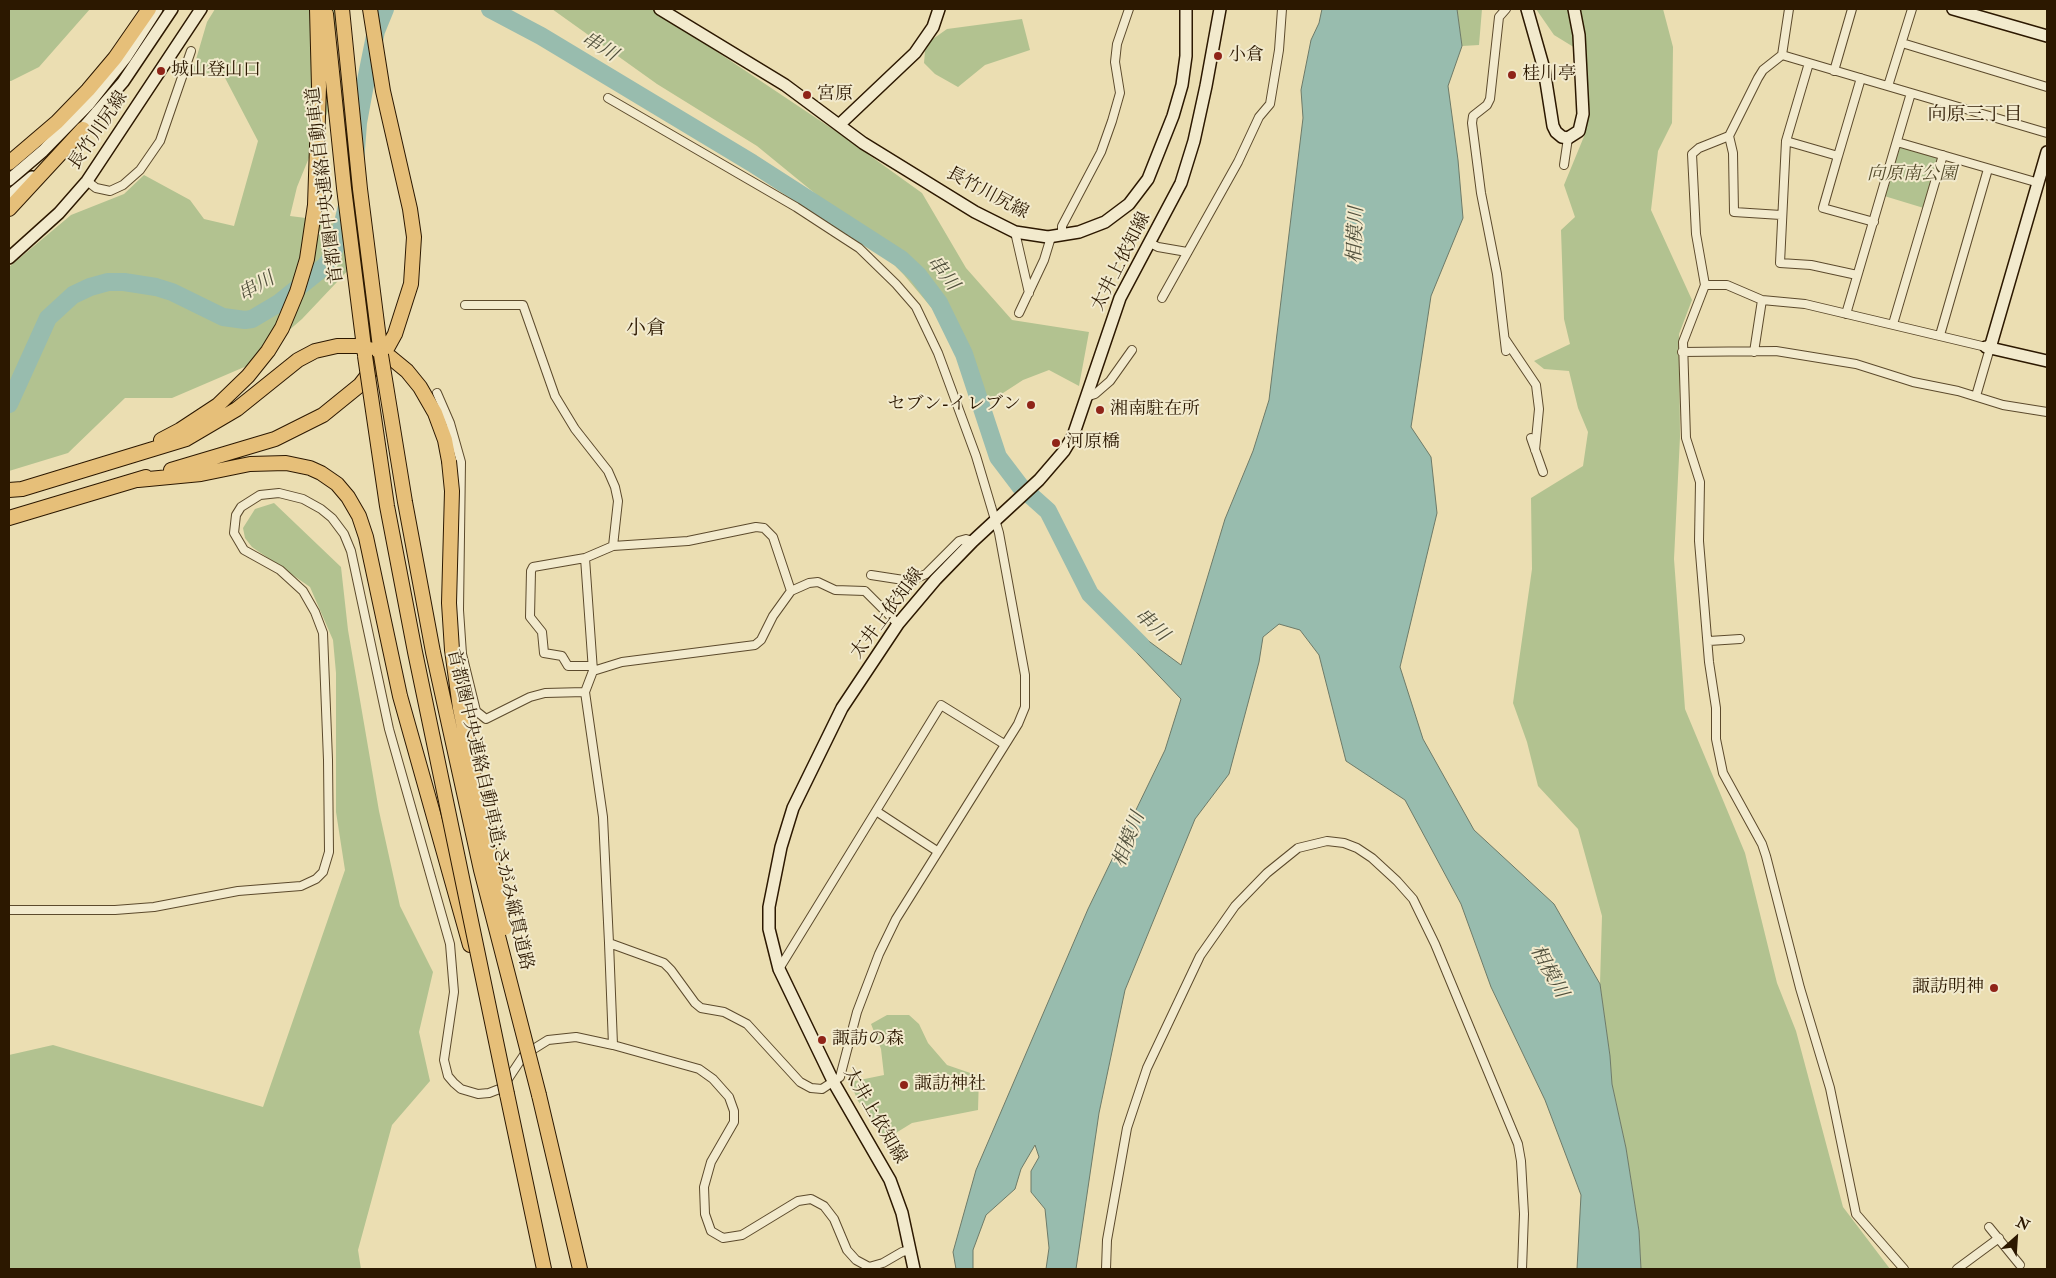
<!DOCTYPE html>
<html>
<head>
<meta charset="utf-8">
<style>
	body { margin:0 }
	#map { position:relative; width:2056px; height:1278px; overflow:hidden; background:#ebdeb2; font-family:"IM FELL Double Pica",serif }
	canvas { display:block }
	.frame { position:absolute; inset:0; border:10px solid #2c1800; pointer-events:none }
	.north { position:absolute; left:1991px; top:1213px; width:50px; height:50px; -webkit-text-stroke:4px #f2eacd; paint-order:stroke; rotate:26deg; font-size:14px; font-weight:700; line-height:20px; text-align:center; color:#2c1800 }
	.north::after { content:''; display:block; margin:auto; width:18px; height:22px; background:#2c1800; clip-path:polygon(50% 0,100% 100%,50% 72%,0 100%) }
</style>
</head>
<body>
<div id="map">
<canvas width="2056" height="1278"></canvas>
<div class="frame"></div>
<div class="north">N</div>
</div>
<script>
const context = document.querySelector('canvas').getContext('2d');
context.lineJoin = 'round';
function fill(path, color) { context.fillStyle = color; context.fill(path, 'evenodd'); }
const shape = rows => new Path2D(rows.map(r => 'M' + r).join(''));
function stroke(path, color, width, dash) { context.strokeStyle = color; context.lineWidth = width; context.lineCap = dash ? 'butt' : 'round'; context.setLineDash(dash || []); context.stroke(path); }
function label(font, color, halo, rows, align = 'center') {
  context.font = font + ' "IM FELL Double Pica","Noto Serif JP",serif'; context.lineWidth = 4; context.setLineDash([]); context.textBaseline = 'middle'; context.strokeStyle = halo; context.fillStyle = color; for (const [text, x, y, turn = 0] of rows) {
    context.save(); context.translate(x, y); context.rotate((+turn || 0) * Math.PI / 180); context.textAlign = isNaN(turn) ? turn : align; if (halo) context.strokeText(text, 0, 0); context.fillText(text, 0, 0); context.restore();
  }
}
const green = shape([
	[9,9,90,9,39,67,11,81,9,81],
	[215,9,346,9,324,54,331,87,328,111,297,187,290,216,353,224,354,264,302,319,249,365,172,398,125,398,68,453,9,471,9,267,71,215,124,194,144,175,190,200,204,219,234,226,258,141,223,74,192,73,207,22],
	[552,9,653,9,837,132,922,193,966,268,1012,320,1089,332,1079,386,1049,370,1023,380,983,406,941,319,904,275,861,231,757,146,657,84],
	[1457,9,1482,9,1479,45,1462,46],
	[1536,9,1663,9,1673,47,1672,123,1658,151,1651,210,1692,300,1679,334,1680,437,1674,559,1685,709,1745,853,1777,983,1796,1031,1843,1207,1890,1269,1641,1269,1639,1231,1626,1148,1612,1084,1610,1056,1600,984,1602,916,1578,829,1538,786,1527,742,1513,703,1532,569,1531,498,1583,466,1588,432,1578,408,1569,371,1544,369,1534,361,1570,344,1564,319,1561,230,1575,217,1564,185,1585,134,1585,54,1554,35],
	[1022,19,1030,50,985,65,958,87,935,74,924,63,925,51,930,41,947,29],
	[1897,142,1943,155,1927,209,1881,195],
	[274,503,341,567,348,630,379,811,400,906,433,972,419,1032,430,1081,392,1125,358,1250,361,1269,9,1269,9,1055,53,1045,263,1107,345,870,336,812,336,673,333,640,310,587,252,547,245,538,243,528,255,509],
	[887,1015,909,1015,919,1024,928,1043,947,1065,979,1076,978,1110,912,1123,886,1139,858,1101,850,1082,884,1075,881,1049,871,1024]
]);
const water = shape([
	[1322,9,1457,9,1462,46,1448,86,1458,160,1463,218,1431,296,1411,427,1431,457,1437,513,1400,667,1423,739,1474,830,1554,904,1600,984,1610,1056,1612,1084,1626,1148,1639,1231,1641,1269,1577,1269,1581,1195,1545,1100,1491,987,1461,904,1405,800,1346,761,1319,655,1300,630,1279,624,1263,637,1259,662,1229,774,1195,819,1125,990,1099,1113,1076,1269,1046,1269,1049,1248,1045,1209,1031,1192,1031,1171,1039,1157,1035,1145,1021,1169,1015,1189,986,1215,973,1250,973,1269,956,1269,953,1252,976,1170,1088,909,1165,750,1181,699,1119,634,1127,625,1181,665,1225,519,1253,451,1269,400,1303,118,1301,90,1311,40,1319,23,1322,9]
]);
const river = shape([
	[490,9,541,36,752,163,901,259,918,275,939,303,964,354,998,457,1020,486,1048,511,1090,594,1141,645],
	[9,404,48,318,73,295,90,287,108,282,124,282,156,287,172,292,223,317,245,320,252,319,279,303,325,266,331,258,340,235,354,177,358,123,364,90,376,31,385,9]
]);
const street = shape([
	[1789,9,1782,55,1763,70,1758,78,1729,136,1699,148,1692,154,1696,234,1705,285,1683,342,1686,438,1700,482,1699,541,1709,662,1716,708,1716,739,1723,773,1762,844,1766,856,1800,988,1830,1088,1856,1214,1904,1269],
	[1902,43,2047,87],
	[1782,55,2047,133],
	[1809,63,1786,141,1780,263,1811,265,1857,275],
	[1834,71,1852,9],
	[1888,86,1912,9],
	[608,98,796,207,842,237,859,248,896,284,916,307,938,353,976,456,999,533,1025,675,1025,707,1018,724,896,919,879,954,857,1012,840,1077,822,1089,811,1088,800,1082,747,1024,724,1012,701,1008,695,1003,671,970,664,963,609,943,603,817,585,692,593,671,585,558,613,546,688,541,756,527,764,528,773,537,791,591],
	[1729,136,1733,153,1734,212,1781,215],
	[1786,141,1838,156,1823,208,1874,222],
	[1897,142,2039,183],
	[1838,156,1861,78],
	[1564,165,1568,138],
	[87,181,96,188,110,191,123,185,140,170,160,141,191,51],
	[1015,232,1029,293],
	[1062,236,1062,226,1101,152,1112,121,1120,93,1115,62,1117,44,1129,9],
	[1150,243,1158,247,1187,252],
	[1705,285,1727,285,1762,300,1805,304,1986,347],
	[1162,298,1238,162,1259,117,1270,104,1279,50,1282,9],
	[465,305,523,305,555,396,575,429,608,471,615,487,618,501,613,546],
	[1019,313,1044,260,1051,237],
	[1846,314,1911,93],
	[1893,324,1943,155],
	[1940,335,1988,169],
	[1505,339,1536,385,1539,409,1535,450],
	[1506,351,1497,274,1481,193,1472,123,1473,116,1487,105,1490,99,1499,17,1506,9],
	[1682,352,1776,351,1856,364,1913,382,1958,391,2003,405,2047,412],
	[1754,352,1762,300],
	[437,393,450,423,461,462,459,610,462,654,476,711,486,719,530,697,545,693,585,692],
	[1089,396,1095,394,1110,381,1132,350],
	[1976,396,1990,348],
	[1531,438,1543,472],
	[585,558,533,567,531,571,530,617,542,632,544,653,562,656,568,666,592,666],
	[871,575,910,581,926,574,959,541,966,539,973,541],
	[1709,641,1740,639],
	[593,671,622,662,755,645,761,640,773,616,791,591,809,583,818,582,835,590,865,591,898,624],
	[876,811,937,851],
	[9,910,115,910,154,907,238,891,301,886,316,879,323,872,329,852,328,760,323,633,315,612,303,591,280,570,244,550,234,533,236,515,241,507,260,495,279,493,303,499,321,509,332,518,344,534,351,551,389,729,450,944,454,992,444,1060,448,1076,454,1083,461,1089,478,1094,489,1093,502,1088,524,1055,548,1040,576,1037,613,1045,609,943],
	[779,969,941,705,1004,744],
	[613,1045,699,1069,713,1079,729,1097,734,1111,734,1122,711,1162,704,1187,705,1214,711,1231,723,1238,742,1235,798,1201,811,1199,824,1206,834,1219,847,1250,856,1260,869,1267,883,1263,902,1252,910,1250],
	[1989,1227,2020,1265],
	[1106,1269,1107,1240,1127,1128,1147,1068,1200,956,1235,906,1267,873,1298,848,1327,841,1344,843,1357,848,1372,858,1397,881,1413,899,1435,944,1518,1144,1521,1161,1524,1214,1522,1269],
	[1957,1269,1999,1238]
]);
const secondary = shape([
	[660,9,785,85,863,143,975,212,1015,232,1048,237,1079,232,1105,222,1129,204,1148,179,1173,116,1182,85,1186,56,1186,9],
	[1527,9,1544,69,1553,126,1556,132,1562,137,1568,138,1579,131,1583,114,1579,35,1574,9],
	[1953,9,2047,36],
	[839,125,915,53,933,27,939,9],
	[77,135,123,82,172,9],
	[9,180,43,151,88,105,126,57,157,9],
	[9,196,32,177],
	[9,258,59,213,87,181,201,9],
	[1986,347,2047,361],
	[1990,348,2047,152],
	[914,1269,902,1213,890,1180,834,1083,779,969,769,929,769,907,781,847,793,808,842,708,898,624,936,579,973,541,1039,480,1064,451,1073,436,1120,298,1181,183,1194,141,1206,86,1220,9]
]);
const highway = shape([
	[342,9,360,189,381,355],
	[326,14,344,188,365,355],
	[9,163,57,122,88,90,115,58,149,9],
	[9,209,83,129],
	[161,440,180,430,218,405,248,376,268,351,282,328,297,292,307,259,315,205,319,87,317,9],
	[171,470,275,439,323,415,360,385,384,354,395,334,411,284,414,237,410,209,383,91,370,9],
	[138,480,201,474,250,464,286,463,310,468,321,473,337,484,348,497,359,516,366,537,400,696,470,945],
	[9,490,22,489,186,439,237,409,298,360,315,351,337,346,357,346,377,351,390,357,407,371,420,387,435,413,445,440,449,461],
	[9,518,146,477],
	[507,1094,544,1269],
	[539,1095,580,1269]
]);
const highwayBridge = shape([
	[381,355,405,502,433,652,481,870,539,1095],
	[365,356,387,506,415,652,507,1094],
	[449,461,452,491,449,603,452,650,460,708,505,928]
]);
const markers = [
	[1218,56,5,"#8f2418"],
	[161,71,5,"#8f2418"],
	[1512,75,5,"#8f2418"],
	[807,95,5,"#8f2418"],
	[1031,405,5,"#8f2418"],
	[1100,410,5,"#8f2418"],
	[1056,443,5,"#8f2418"],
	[1994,988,5,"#8f2418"],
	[822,1040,5,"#8f2418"],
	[904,1085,5,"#8f2418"]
];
const poiNames = [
	["小倉",1228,56],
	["城山登山口",171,71],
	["桂川亭",1522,75],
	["宮原",817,95],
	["セブン-イレブン",1021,405,"right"],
	["湘南駐在所",1110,410],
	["河原橋",1066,443],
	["諏訪明神",1984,988,"right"],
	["諏訪の森",832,1040],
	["諏訪神社",914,1085]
];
const streetNames = [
	["長竹川尻線",99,131,-56],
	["首都圏中央連絡自動車道",326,185,-97],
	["長竹川尻線",987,194,28],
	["太井上依知線",1122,262,-63],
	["太井上依知線",888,614,-53],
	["首都圏中央連絡自動車道;さがみ縦貫道路",489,810,77],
	["太井上依知線",874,1116,60]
];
const parkNames = [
	["向原南公園",1912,175]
];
const waterNames = [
	["串川",599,48,31],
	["相模川",1357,235,-88],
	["串川",942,274,52],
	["串川",257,288,-30],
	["串川",1151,626,43],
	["相模川",1130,840,-69],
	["相模川",1548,972,61]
];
const neighbourhoodNames = [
	["向原三丁目",1975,116]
];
const quarterNames = [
	["小倉",646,330]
];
fill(green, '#b2c290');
fill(water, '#98bcae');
stroke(water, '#6d7a68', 1);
stroke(river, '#98bcae', 18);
stroke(street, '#5c4a2c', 10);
stroke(secondary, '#2c1800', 14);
stroke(highway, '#2c1800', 16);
stroke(street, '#f2eacd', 8);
stroke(secondary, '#f2eacd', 11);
stroke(highway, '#e6bf79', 14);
stroke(highwayBridge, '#2c1800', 16, []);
stroke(highwayBridge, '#e6bf79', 14);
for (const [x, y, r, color] of markers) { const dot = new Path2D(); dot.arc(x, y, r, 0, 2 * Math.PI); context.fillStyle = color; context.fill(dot); stroke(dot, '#f2eacd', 2); }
label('18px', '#2c1800', '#f2eacd', poiNames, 'left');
label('18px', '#2c1800', '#f2eacd', streetNames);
label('italic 18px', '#544b2b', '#f2eacd', parkNames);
label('italic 19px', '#52513d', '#f2eacd', waterNames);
label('19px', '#2c1800', '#f2eacd', neighbourhoodNames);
label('20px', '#2c1800', '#f2eacd', quarterNames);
</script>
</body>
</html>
